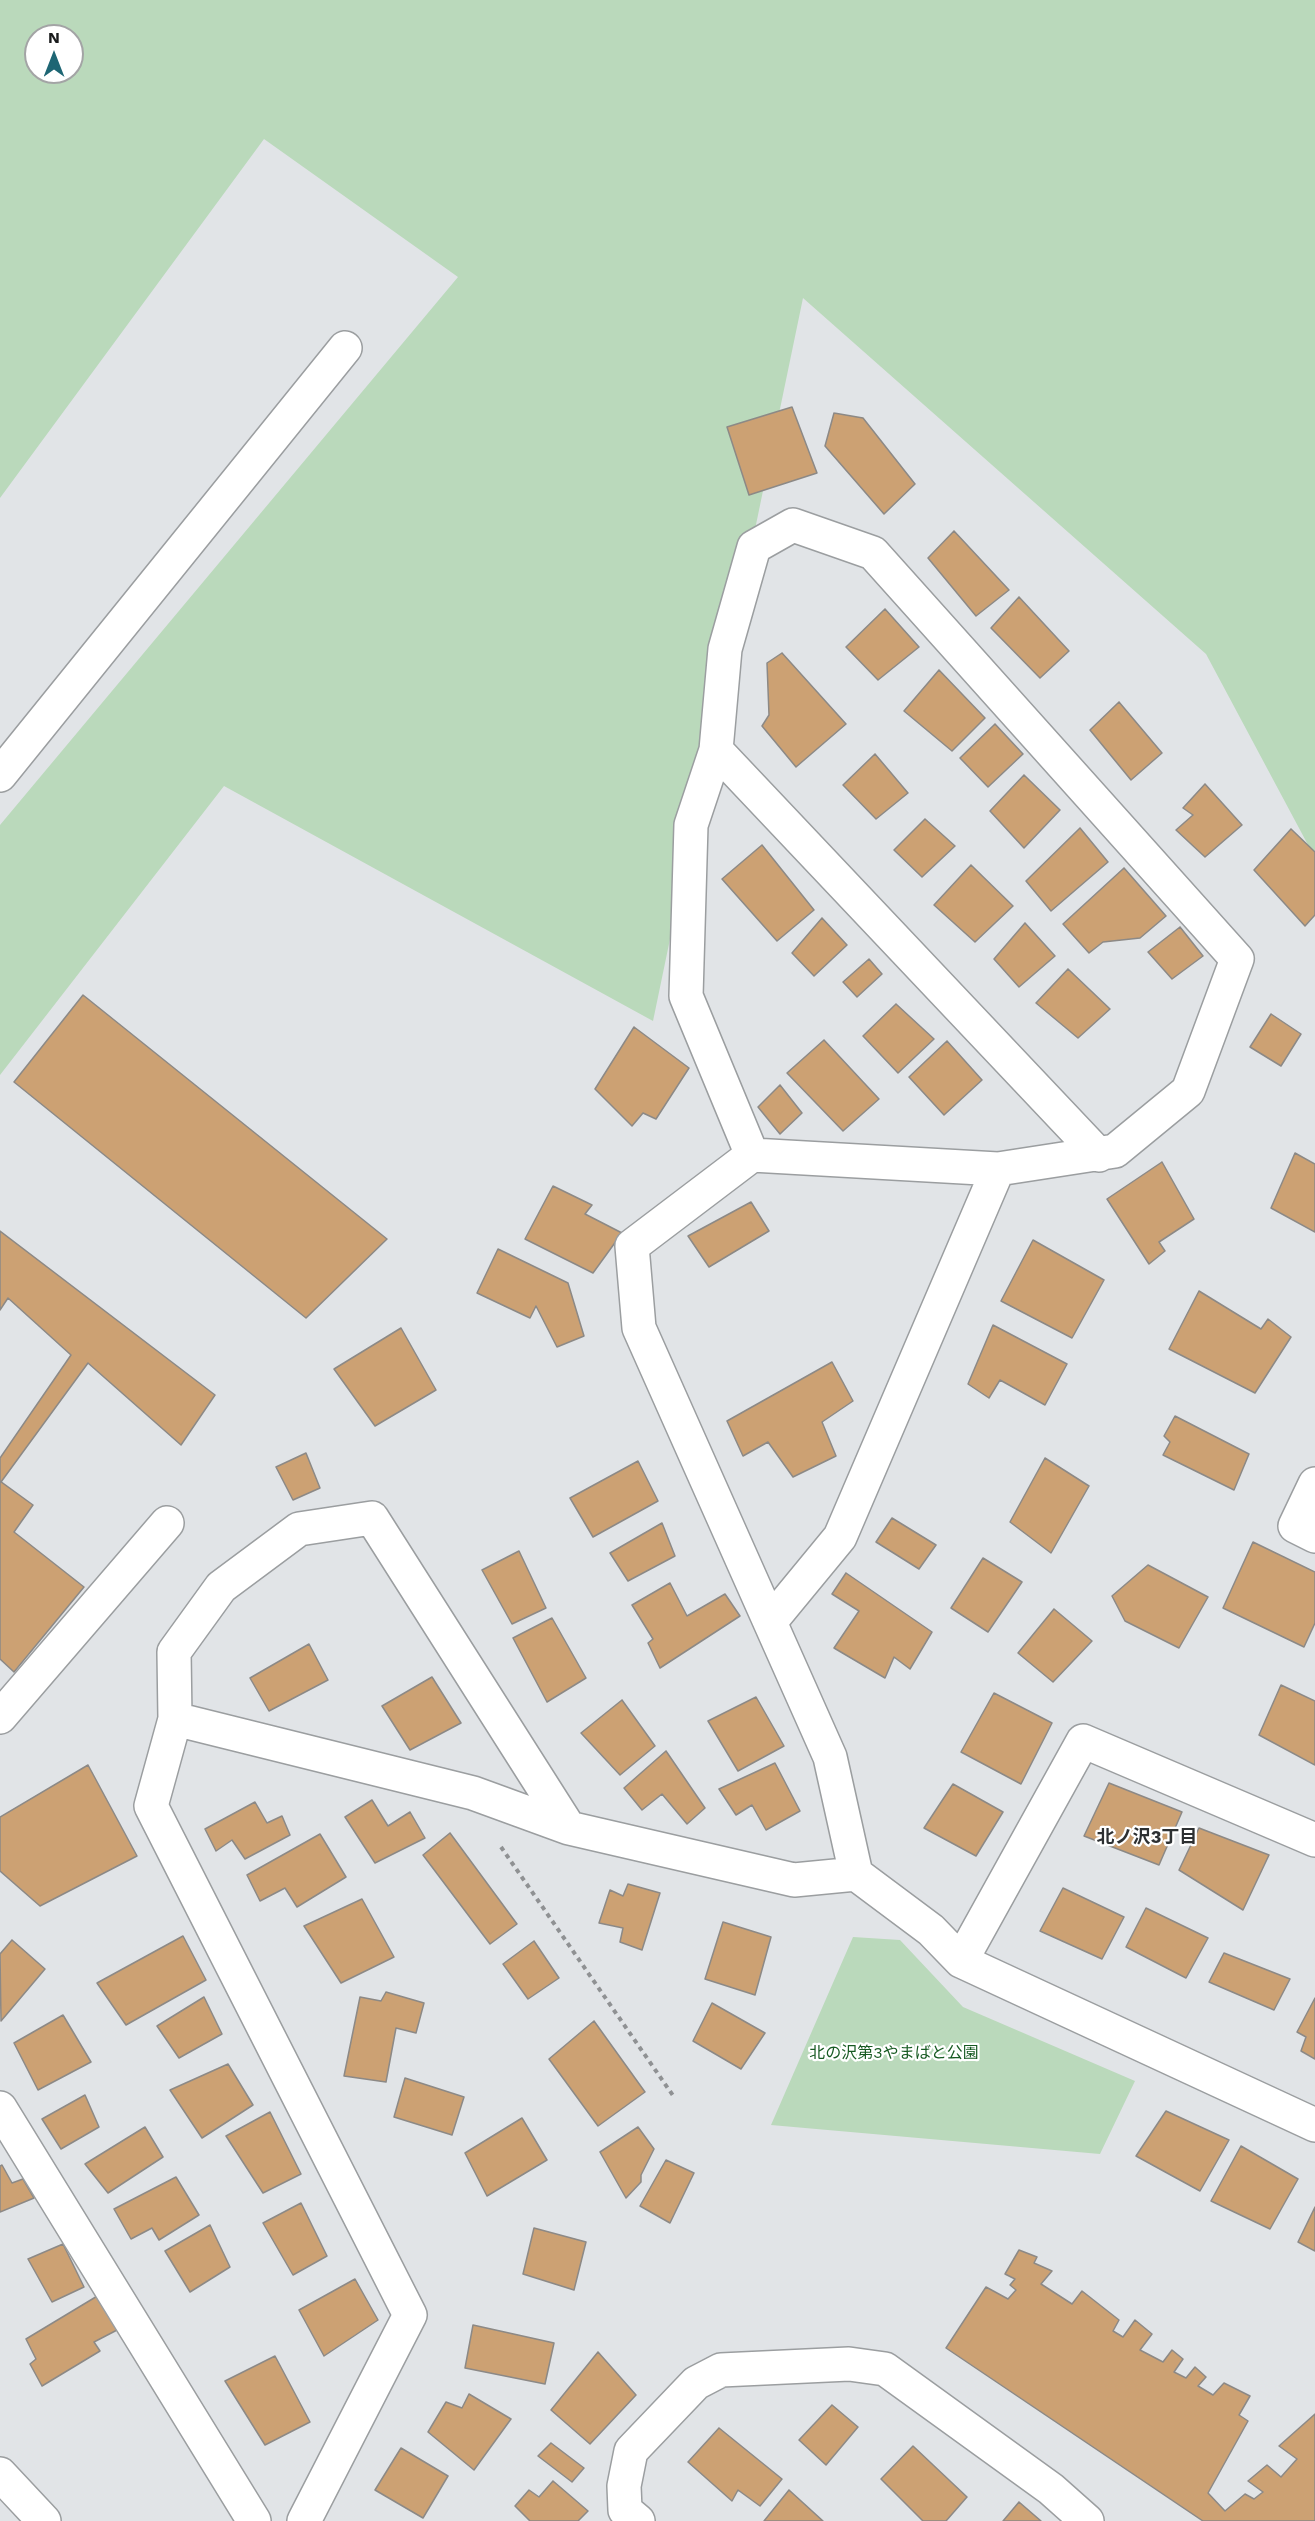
<!DOCTYPE html>
<html>
<head>
<meta charset="utf-8">
<style>
	body { margin:0 }
	#map { position:relative; width:1315px; height:2521px; overflow:hidden; background:#e1e4e7; font-family:"Work Sans",sans-serif }
	canvas { display:block }
	.north { position:absolute; left:24px; top:24px; width:60px; height:60px; box-sizing:border-box; background:#fff; border:2px solid #a3a4a5; border-radius:50%; rotate:0deg; font-size:16px; font-weight:700; line-height:24px; text-align:center; color:#1a1c1d }
	.north::after { content:''; display:block; margin:auto; width:21px; height:27px; background:#1e6674; clip-path:polygon(50% 0,100% 100%,50% 72%,0 100%) }
</style>
</head>
<body>
<div id="map">
<canvas width="1315" height="2521"></canvas>
<div class="north">N</div>
</div>
<script>
const context = document.querySelector('canvas').getContext('2d');
context.lineJoin = 'round';
function fill(path, color) { context.fillStyle = color; context.fill(path, 'evenodd'); }
const shape = rows => new Path2D(rows.map(r => 'M' + r).join(''));
function stroke(path, color, width, dash) { context.strokeStyle = color; context.lineWidth = width; context.lineCap = dash ? 'butt' : 'round'; context.setLineDash(dash || []); context.stroke(path); }
function label(font, color, halo, rows, align = 'center') {
  context.font = font + ' "Work Sans","Noto Sans JP",sans-serif'; context.lineWidth = 4.5; context.setLineDash([]); context.textBaseline = 'middle'; context.strokeStyle = halo; context.fillStyle = color; for (const [text, x, y, turn = 0] of rows) {
    context.save(); context.translate(x, y); context.rotate((+turn || 0) * Math.PI / 180); context.textAlign = isNaN(turn) ? turn : align; if (halo) context.strokeText(text, 0, 0); context.fillText(text, 0, 0); context.restore();
  }
}
const green = shape([
	[0,0,1315,0,1315,858,1206,654,803,298,653,1021,224,786,0,1075,0,825,458,277,264,139,0,498],
	[36,36,72,36,72,72,36,72],
	[853,1937,900,1940,963,2007,1135,2081,1100,2154,771,2125]
]);
const building = shape([
	[792,407,817,473,749,495,727,427,792,407],
	[834,413,863,418,915,484,884,514,825,446,834,413],
	[954,531,1009,590,976,616,928,558,954,531],
	[1019,597,1069,651,1040,678,991,628,1019,597],
	[885,609,919,647,878,680,846,647,885,609],
	[782,653,846,724,796,767,762,726,769,715,767,663,782,653],
	[939,670,985,718,952,751,904,711,939,670],
	[1119,702,1162,753,1131,780,1090,730,1119,702],
	[995,724,1023,754,988,787,960,758,995,724],
	[875,754,908,793,876,819,843,785,875,754],
	[1024,775,1060,810,1024,848,990,811,1024,775],
	[1205,784,1242,825,1205,857,1176,830,1193,815,1183,808,1205,784],
	[925,819,955,846,922,877,894,850,925,819],
	[1080,828,1108,862,1051,911,1026,881,1080,828],
	[1291,829,1315,852,1315,915,1305,926,1254,870,1291,829],
	[762,845,814,910,777,941,722,879,762,845],
	[971,865,1013,906,975,942,934,905,971,865],
	[1124,868,1166,916,1140,938,1103,942,1089,953,1063,924,1124,868],
	[822,918,847,945,814,976,792,953,822,918],
	[1025,923,1055,956,1019,987,994,959,1025,923],
	[1180,927,1203,956,1172,979,1148,952,1180,927],
	[869,959,882,974,857,997,843,982,869,959],
	[1068,969,1110,1009,1078,1038,1036,1003,1068,969],
	[83,995,387,1239,306,1318,14,1082,83,995],
	[896,1004,934,1039,898,1073,863,1036,896,1004],
	[1271,1014,1301,1034,1281,1066,1250,1047,1271,1014],
	[634,1027,689,1068,656,1119,643,1113,632,1126,595,1089,634,1027],
	[824,1040,879,1099,843,1131,787,1073,824,1040],
	[947,1041,982,1080,944,1115,909,1077,947,1041],
	[780,1085,802,1113,780,1134,758,1107,780,1085],
	[1295,1153,1315,1164,1315,1232,1271,1208,1295,1153],
	[1162,1162,1194,1219,1159,1242,1165,1251,1149,1264,1107,1199,1162,1162],
	[553,1186,592,1205,585,1214,622,1233,593,1273,525,1239,553,1186],
	[751,1202,769,1231,709,1267,688,1236,751,1202],
	[0,1231,215,1395,181,1445,88,1363,1,1482,0,1481,0,1458,71,1355,8,1298,0,1310,0,1231],
	[1033,1240,1104,1280,1072,1338,1001,1301,1033,1240],
	[498,1249,568,1283,584,1336,557,1347,536,1306,530,1318,477,1293,498,1249],
	[1199,1291,1261,1329,1268,1319,1291,1337,1255,1393,1169,1349,1199,1291],
	[993,1325,1067,1364,1045,1405,1000,1380,989,1398,968,1384,993,1325],
	[401,1328,436,1390,375,1426,334,1369,401,1328],
	[832,1362,853,1401,822,1422,836,1456,793,1477,768,1442,743,1456,727,1421,832,1362],
	[1175,1416,1249,1454,1234,1490,1163,1455,1170,1442,1164,1436,1175,1416],
	[306,1453,320,1488,293,1500,276,1467,306,1453],
	[1045,1458,1089,1486,1051,1553,1010,1522,1045,1458],
	[638,1461,658,1501,593,1537,570,1498,638,1461],
	[0,1481,33,1505,14,1532,84,1587,14,1672,0,1659,0,1481],
	[892,1518,936,1545,919,1569,876,1542,892,1518],
	[662,1523,675,1556,628,1581,610,1553,662,1523],
	[1253,1542,1315,1572,1315,1623,1304,1647,1223,1608,1253,1542],
	[519,1551,546,1608,512,1624,482,1570,519,1551],
	[983,1558,1022,1582,988,1632,951,1608,983,1558],
	[1148,1565,1208,1597,1179,1648,1125,1621,1112,1596,1148,1565],
	[846,1573,932,1632,910,1669,894,1657,885,1678,834,1648,859,1611,832,1594,846,1573],
	[670,1583,687,1616,725,1594,740,1616,660,1668,648,1643,653,1639,632,1605,670,1583],
	[1054,1609,1092,1641,1053,1682,1018,1653,1054,1609],
	[552,1618,586,1678,547,1702,513,1638,552,1618],
	[309,1644,328,1680,269,1711,250,1678,309,1644],
	[432,1677,461,1723,410,1750,382,1706,432,1677],
	[1281,1685,1315,1701,1315,1765,1259,1735,1281,1685],
	[994,1693,1052,1723,1021,1784,961,1752,994,1693],
	[756,1697,784,1746,738,1771,708,1721,756,1697],
	[622,1700,655,1746,620,1775,581,1733,622,1700],
	[666,1751,705,1808,687,1824,662,1794,642,1810,624,1788,666,1751],
	[775,1763,800,1811,766,1830,752,1805,736,1815,719,1789,775,1763],
	[88,1765,137,1856,40,1906,0,1871,0,1817,88,1765],
	[1109,1783,1182,1812,1159,1865,1084,1836,1109,1783],
	[953,1784,1003,1812,976,1856,924,1828,953,1784],
	[372,1800,388,1826,410,1812,425,1838,375,1863,345,1817,372,1800],
	[255,1802,267,1823,282,1816,290,1835,245,1859,232,1840,216,1851,205,1829,255,1802],
	[1199,1828,1269,1855,1243,1910,1179,1870,1199,1828],
	[450,1833,517,1924,490,1944,423,1855,450,1833],
	[320,1834,346,1877,297,1907,285,1888,260,1901,247,1875,320,1834],
	[628,1884,660,1893,642,1950,620,1942,623,1928,599,1923,610,1890,623,1896,628,1884],
	[1063,1888,1124,1917,1102,1959,1040,1931,1063,1888],
	[362,1899,394,1957,341,1983,304,1926,362,1899],
	[1146,1908,1208,1938,1186,1978,1126,1947,1146,1908],
	[723,1922,771,1937,755,1995,705,1979,723,1922],
	[183,1936,206,1980,126,2025,97,1983,183,1936],
	[12,1940,45,1969,1,2021,0,1954,12,1940],
	[534,1941,559,1978,528,1999,503,1964,534,1941],
	[1224,1953,1290,1979,1274,2010,1209,1982,1224,1953],
	[386,1992,424,2003,416,2033,396,2028,386,2082,344,2076,360,1997,381,2001,386,1992],
	[204,1997,222,2034,179,2058,157,2026,204,1997],
	[1315,1998,1315,2059,1301,2051,1306,2037,1297,2032,1315,1998],
	[712,2003,765,2033,741,2069,693,2041,712,2003],
	[63,2015,91,2062,38,2090,14,2043,63,2015],
	[594,2021,645,2092,598,2126,549,2059,594,2021],
	[228,2064,253,2105,202,2138,170,2090,228,2064],
	[405,2078,464,2097,452,2135,394,2117,405,2078],
	[85,2095,99,2127,61,2149,42,2119,85,2095],
	[1166,2111,1229,2140,1200,2191,1136,2156,1166,2111],
	[270,2112,301,2174,263,2193,226,2136,270,2112],
	[522,2118,547,2160,487,2196,465,2153,522,2118],
	[145,2127,163,2157,108,2193,85,2164,145,2127],
	[638,2127,654,2149,641,2175,641,2182,626,2198,600,2152,638,2127],
	[1241,2146,1298,2179,1270,2229,1211,2201,1241,2146],
	[666,2160,694,2173,670,2223,640,2206,666,2160],
	[2,2165,12,2183,23,2179,34,2198,0,2212,0,2166,2,2165],
	[176,2177,199,2215,159,2240,152,2228,131,2239,114,2209,176,2177],
	[301,2203,327,2256,293,2275,263,2223,301,2203],
	[1315,2207,1315,2251,1298,2242,1315,2207],
	[210,2225,230,2267,190,2292,165,2251,210,2225],
	[534,2228,586,2242,574,2290,523,2274,534,2228],
	[63,2244,84,2287,52,2302,28,2259,63,2244],
	[1019,2250,1037,2257,1034,2263,1052,2271,1041,2284,1072,2304,1082,2291,1119,2320,1113,2331,1123,2337,1135,2320,1152,2334,1140,2350,1163,2362,1172,2350,1183,2359,1174,2372,1186,2378,1195,2367,1206,2377,1198,2386,1213,2395,1224,2383,1250,2396,1239,2415,1248,2421,1208,2493,1225,2511,1245,2494,1254,2499,1263,2492,1248,2481,1267,2465,1281,2477,1297,2459,1279,2446,1315,2414,1315,2521,1203,2521,946,2348,986,2287,1008,2299,1016,2290,1010,2285,1015,2279,1005,2274,1019,2250],
	[355,2279,378,2320,324,2356,299,2310,355,2279],
	[99,2295,119,2329,94,2342,100,2351,42,2386,30,2364,36,2359,26,2339,99,2295],
	[473,2325,554,2343,545,2384,465,2368,473,2325],
	[598,2352,636,2395,590,2444,551,2410,598,2352],
	[275,2356,310,2422,265,2445,225,2381,275,2356],
	[469,2394,511,2419,474,2470,428,2432,446,2402,462,2408,469,2394],
	[832,2405,858,2427,826,2465,799,2440,832,2405],
	[719,2428,782,2479,760,2506,738,2490,732,2501,688,2462,719,2428],
	[551,2443,584,2468,572,2482,538,2456,551,2443],
	[913,2446,967,2497,946,2521,923,2521,881,2479,913,2446],
	[401,2448,448,2476,423,2518,375,2490,401,2448],
	[553,2481,588,2511,578,2521,530,2521,515,2506,529,2490,539,2497,553,2481],
	[789,2490,823,2521,764,2521,789,2490],
	[1019,2502,1041,2521,1003,2521,1019,2502]
]);
const path = shape([
	[501,1847,674,2097]
]);
const minor = shape([
	[716,750,1099,1155],
	[0,775,345,348],
	[752,1155,686,996,691,825,716,750,725,649,754,547,793,525,873,553,1237,959,1188,1091,1115,1151,998,1169,752,1155,632,1246,639,1328,830,1757,856,1874],
	[1315,1484,1295,1526,1315,1536],
	[770,1622,840,1537,998,1169],
	[0,1717,167,1523],
	[175,1719,473,1793,569,1828,794,1880,856,1874,931,1930,961,1961,1315,2125],
	[961,1961,1083,1741,1315,1840],
	[0,2108,254,2521],
	[0,2474,44,2521],
	[304,2521,410,2315,151,1806,175,1719,174,1652,221,1587,299,1529,372,1518,569,1828],
	[638,2521,625,2510,624,2486,631,2451,696,2383,721,2370,849,2364,885,2369,1051,2489,1087,2521]
]);
const parkNames = [
	["北の沢第3やまばと公園",894,2053]
];
const neighbourhoodNames = [
	["北ノ沢3丁目",1147,1838]
];
fill(green, '#bad9bb');
fill(building, '#cca173');
stroke(building, '#8c8986', 1.5);
stroke(minor, '#9b9ea0', 36);
stroke(path, '#8f9193', 4, [4.5, 4.5]);
stroke(minor, '#fff', 33);
label('16px', '#175a22', '#fff', parkNames);
label('bold 18px', '#2d3032', '#fff', neighbourhoodNames);
</script>
</body>
</html>
